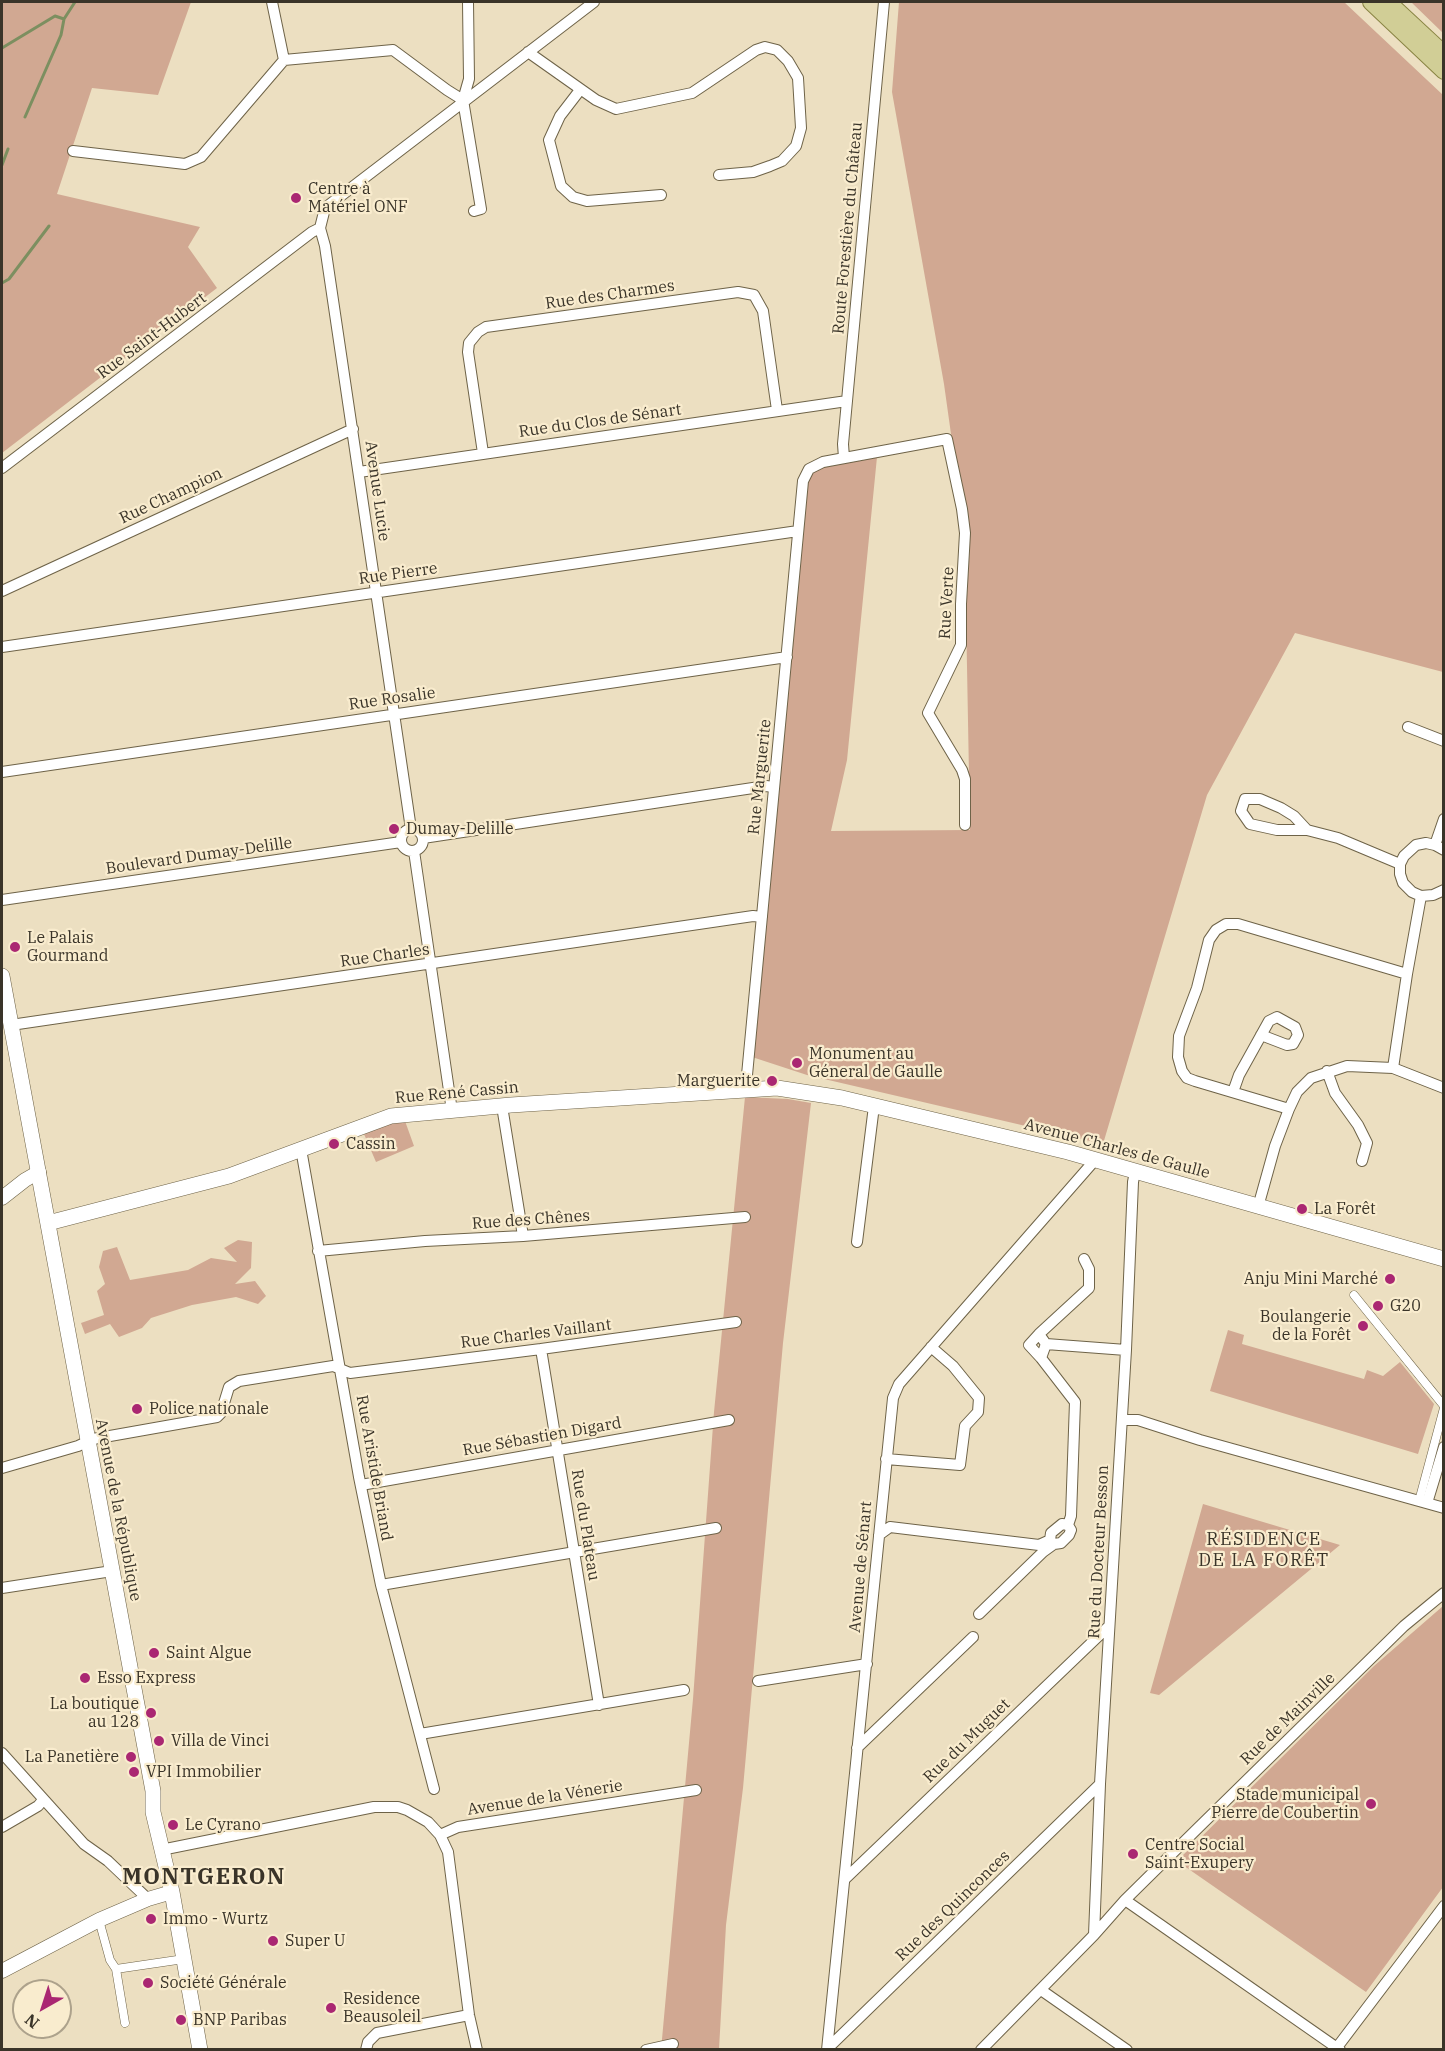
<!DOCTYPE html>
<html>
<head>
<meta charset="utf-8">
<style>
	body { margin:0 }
	#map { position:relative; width:1445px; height:2051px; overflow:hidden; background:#ecdfc1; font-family:"IBM Plex Serif",serif }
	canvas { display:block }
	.frame { position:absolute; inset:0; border:3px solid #3a3429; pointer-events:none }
	.north { position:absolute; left:12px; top:1979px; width:60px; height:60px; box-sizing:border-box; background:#f9ecce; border:2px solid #ada28c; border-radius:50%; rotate:219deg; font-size:16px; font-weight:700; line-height:24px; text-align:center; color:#3a3429 }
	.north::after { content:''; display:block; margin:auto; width:21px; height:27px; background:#aa2772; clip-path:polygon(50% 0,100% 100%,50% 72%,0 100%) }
</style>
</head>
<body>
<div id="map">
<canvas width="1445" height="2051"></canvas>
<div class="frame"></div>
<div class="north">N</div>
</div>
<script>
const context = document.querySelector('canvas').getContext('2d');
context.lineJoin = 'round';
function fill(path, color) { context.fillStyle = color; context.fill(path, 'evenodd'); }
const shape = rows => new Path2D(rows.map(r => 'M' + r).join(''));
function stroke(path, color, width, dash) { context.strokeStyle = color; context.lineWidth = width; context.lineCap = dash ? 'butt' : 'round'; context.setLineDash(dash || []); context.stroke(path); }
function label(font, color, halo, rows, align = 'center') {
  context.font = font + ' "IBM Plex Serif",serif'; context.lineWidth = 4.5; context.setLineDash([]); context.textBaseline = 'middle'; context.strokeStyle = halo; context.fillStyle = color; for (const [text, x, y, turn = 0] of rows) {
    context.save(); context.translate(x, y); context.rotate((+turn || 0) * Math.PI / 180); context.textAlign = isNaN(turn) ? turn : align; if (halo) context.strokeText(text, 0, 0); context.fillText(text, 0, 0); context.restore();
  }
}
const green = shape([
	[2,2,191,2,158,95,92,88,57,194,200,227,188,247,217,288,2,453],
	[899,2,1344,2,1443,95,1443,672,1295,633,1207,795,1103,1144,807,1075,752,1057,808,477,818,467,877,457,847,760,831,831,970,830,966,612,970,544,967,513,951,434,944,384,892,92],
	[1411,2,1443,2,1443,33],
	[745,1097,788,1099,811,1103,783,1343,743,1788,726,1925,719,2049,661,2050,693,1699,714,1412],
	[405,1121,414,1146,376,1162,364,1134,395,1122],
	[238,1240,252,1242,251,1268,235,1284,255,1281,266,1296,258,1304,236,1297,192,1305,151,1318,142,1328,119,1337,110,1324,85,1334,81,1323,104,1315,97,1291,105,1284,99,1267,103,1251,117,1247,130,1280,188,1270,211,1258,237,1262,224,1248],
	[1228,1330,1244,1335,1242,1344,1364,1379,1367,1370,1383,1376,1400,1362,1434,1404,1418,1454,1210,1391],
	[1203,1504,1340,1545,1159,1695,1150,1693],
	[1443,1606,1443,1887,1366,1992,1177,1861,1374,1666]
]);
const stream = shape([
	[2,48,55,16,64,19],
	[25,117,61,35,64,19,75,2],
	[2,165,8,149],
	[2,283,9,279,49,226]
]);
const pedestrian = shape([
	[1354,1295,1444,1406],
	[1419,1501,1444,1408],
	[99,1920,110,1960,116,1969,125,2023],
	[116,1969,184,1959]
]);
const minor = shape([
	[272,2,284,60],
	[468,2,469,79,463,100,481,209,474,211],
	[528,52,596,100,616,109,692,93,756,50,765,47,777,50,788,61,798,78,801,128,796,146,782,161,770,166,753,172,719,175],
	[580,90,560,116,549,140,561,186,573,197,587,201,661,195],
	[73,151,185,164,201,157,284,60,393,50,447,90,463,100],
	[483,453,468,352,469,343,478,332,486,327,738,292,754,295,763,311,777,410],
	[844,458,843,444,884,2],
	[2,468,312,232,320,228],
	[359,472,847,401],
	[2,591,353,429],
	[2,647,798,531],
	[1408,727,1444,741],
	[2,772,787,657],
	'401 840a11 11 0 1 1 22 0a11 11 0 1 1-22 0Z',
	[411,829,325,246,320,228,325,208,594,2],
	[1307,830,1294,816,1281,808,1260,799,1245,799,1241,811,1250,824,1277,830,1307,830,1338,838,1400,864],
	[423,838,766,786,773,787],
	[1435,845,1444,819],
	[1444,850,1435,845,1426,843,1416,845,1404,856,1400,864,1400,874,1403,883,1412,892,1421,896,1433,895,1444,890],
	[414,851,452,1111],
	[2,900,401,842],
	[11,1025,753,916,762,917],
	[1393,1068,1407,974,1421,896],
	[1327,1071,1335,1093,1358,1125,1367,1143,1362,1161],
	[737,1090,742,1084,747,1075,803,481,809,469,823,462,947,439,962,509,965,533,961,604,961,645,928,713,962,770,965,779,965,825],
	[1233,1092,1239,1075,1269,1021,1277,1017,1295,1027,1298,1035,1293,1044,1287,1045,1261,1035],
	[502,1106,523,1236],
	[1289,1109,1195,1081,1187,1078,1182,1071,1178,1057,1179,1036,1197,988,1209,940,1216,930,1226,924,1238,924,1407,974],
	[301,1149,359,1477,381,1585,434,1789],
	[1258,1207,1275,1146,1289,1109,1297,1092,1311,1078,1347,1066,1393,1068,1444,1088],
	[857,1242,874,1106],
	[318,1251,425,1241,523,1236,745,1217],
	[1039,1334,1089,1288,1089,1269,1084,1259],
	[1039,1334,1046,1344,1041,1358,1029,1345,1039,1334],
	[1046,1344,1126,1350],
	[541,1349,599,1705],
	[1041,1358,1075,1402,1071,1516,1068,1525],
	[1122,1420,1138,1420,1200,1440,1444,1508],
	[886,1459,960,1465,965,1426,978,1412,979,1398,953,1366,931,1347],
	[2,1468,78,1446,93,1439,217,1417,221,1413,229,1387,239,1381,333,1366,350,1373,541,1349,736,1322],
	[361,1485,729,1420],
	[1427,1503,1444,1447],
	[1062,1524,1068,1525,1071,1530,1069,1535,1061,1543,1054,1544,1050,1540,1051,1533,1062,1524],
	[879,1535,890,1527,1039,1545,1050,1540],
	[381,1585,716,1528],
	[2,1588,112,1571],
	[979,1614,1043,1552,1054,1544],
	[758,1681,867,1664],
	[420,1734,684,1690],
	[857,1748,973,1637],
	[2,1753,84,1844,108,1861,148,1899],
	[2,1827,38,1806,43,1800],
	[440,1835,448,1852,469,2015,477,2050],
	[161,1850,374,1807,398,1807,407,1810,428,1822,440,1835,458,1827,696,1790],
	[845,1879,1109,1626],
	[1125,1900,1340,2050],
	[1094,1935,1100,1784,1126,1350,1133,1182,1135,1172],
	[1041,1990,1127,2050],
	[827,2049,1100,1784],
	[366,2050,368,2042,377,2033,469,2015],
	[646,2050,673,2044],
	[827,2050,893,1398,899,1384,1095,1160],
	[981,2050,1094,1935,1125,1900,1198,1828,1404,1626,1444,1593],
	[1335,2050,1444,1906]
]);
const tertiary = shape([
	[2,1198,25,1180,39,1172],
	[2,1971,99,1920,148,1899,172,1892]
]);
const secondary = shape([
	[2,976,153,1791,153,1812,172,1892,200,2050],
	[48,1223,229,1176,391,1116,511,1105,777,1088,842,1098,1068,1152,1444,1259]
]);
const primary = shape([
	[1371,2,1444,71],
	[1388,2,1444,54]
]);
const markers = [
	[296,198,6,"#aa2772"],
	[394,829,6,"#aa2772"],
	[15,947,6,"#aa2772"],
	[797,1063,6,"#aa2772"],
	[772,1081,6,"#aa2772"],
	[334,1144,6,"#aa2772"],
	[1302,1209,6,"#aa2772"],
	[1390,1279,6,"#aa2772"],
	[1378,1306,6,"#aa2772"],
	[1363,1326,6,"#aa2772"],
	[137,1409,6,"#aa2772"],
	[154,1653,6,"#aa2772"],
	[85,1678,6,"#aa2772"],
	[151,1713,6,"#aa2772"],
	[159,1741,6,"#aa2772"],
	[131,1757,6,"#aa2772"],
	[134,1772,6,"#aa2772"],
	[1371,1804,6,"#aa2772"],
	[173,1825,6,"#aa2772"],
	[1133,1854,6,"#aa2772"],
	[151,1919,6,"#aa2772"],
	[273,1941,6,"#aa2772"],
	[148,1983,6,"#aa2772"],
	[331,2008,6,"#aa2772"],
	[181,2020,6,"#aa2772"]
];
const poiNames = [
	["Centre à",308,189],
	["Matériel ONF",308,207],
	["Dumay-Delille",406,829],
	["Le Palais",27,938],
	["Gourmand",27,956],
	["Monument au",809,1054],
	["Géneral de Gaulle",809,1072],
	["Marguerite",760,1081,"right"],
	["Cassin",346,1144],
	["La Forêt",1314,1209],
	["Anju Mini Marché",1378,1279,"right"],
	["G20",1390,1306],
	["Boulangerie",1351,1317,"right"],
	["de la Forêt",1351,1335,"right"],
	["Police nationale",149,1409],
	["Saint Algue",166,1653],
	["Esso Express",97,1678],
	["La boutique",139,1704,"right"],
	["au 128",139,1722,"right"],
	["Villa de Vinci",171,1741],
	["La Panetière",119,1757,"right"],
	["VPI Immobilier",146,1772],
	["Stade municipal",1359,1795,"right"],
	["Pierre de Coubertin",1359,1813,"right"],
	["Le Cyrano",185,1825],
	["Centre Social",1145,1845],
	["Saint-Exupery",1145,1863],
	["Immo - Wurtz",163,1919],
	["Super U",285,1941],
	["Société Générale",160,1983],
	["Residence",343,1999],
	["Beausoleil",343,2017],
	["BNP Paribas",193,2020]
];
const streetNames = [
	["Route Forestière du Château",848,228,-85],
	["Rue des Charmes",610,295,-8],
	["Rue Saint-Hubert",152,336,-37],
	["Rue du Clos de Sénart",600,421,-8],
	["Avenue Lucie",377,491,82],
	["Rue Champion",171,496,-25],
	["Rue Pierre",398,574,-8],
	["Rue Verte",947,603,-87],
	["Rue Rosalie",392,699,-8],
	["Rue Marguerite",760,777,-84],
	["Boulevard Dumay-Delille",199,856,-8],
	["Rue Charles",385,956,-8],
	["Rue René Cassin",457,1093,-5],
	["Avenue Charles de Gaulle",1117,1149,15],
	["Rue des Chênes",531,1220,-4],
	["Rue Charles Vaillant",536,1334,-7],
	["Rue Sébastien Digard",542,1437,-10],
	["Rue Aristide Briand",374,1468,80],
	["Avenue de la République",118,1510,79],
	["Rue du Plateau",585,1525,81],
	["Rue du Docteur Besson",1099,1552,-87],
	["Avenue de Sénart",861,1567,-85],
	["Rue de Mainville",1288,1719,-44],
	["Rue du Muguet",967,1741,-44],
	["Avenue de la Vénerie",545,1798,-9],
	["Rue des Quinconces",953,1906,-44]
];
const neighbourhoodNames = [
	["RÉSIDENCE",1264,1540],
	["DE LA FORÊT",1264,1561]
];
const districtNames = [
	["MONTGERON",204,1878]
];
fill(green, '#d1a892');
stroke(stream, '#7c8f60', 3);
stroke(pedestrian, '#6e6348', 9);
stroke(minor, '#6e6348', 12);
stroke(tertiary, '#6e6348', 15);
stroke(secondary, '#6e6348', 16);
stroke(primary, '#888342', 18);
stroke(pedestrian, '#fff', 8);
stroke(minor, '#fff', 10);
stroke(tertiary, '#fff', 14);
stroke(secondary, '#fff', 15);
stroke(primary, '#d1ce96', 16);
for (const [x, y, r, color] of markers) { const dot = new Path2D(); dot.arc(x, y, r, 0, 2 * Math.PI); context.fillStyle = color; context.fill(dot); stroke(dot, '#f9ecce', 2); }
label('16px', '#3a3429', '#f9ecce', poiNames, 'left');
label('16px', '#3a3429', '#f9ecce', streetNames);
context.letterSpacing = '1.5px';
label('18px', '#3a3429', '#f9ecce', neighbourhoodNames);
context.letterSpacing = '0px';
context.letterSpacing = '1.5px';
label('bold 22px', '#3a3429', '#f9ecce', districtNames);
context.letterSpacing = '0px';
</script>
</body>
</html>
